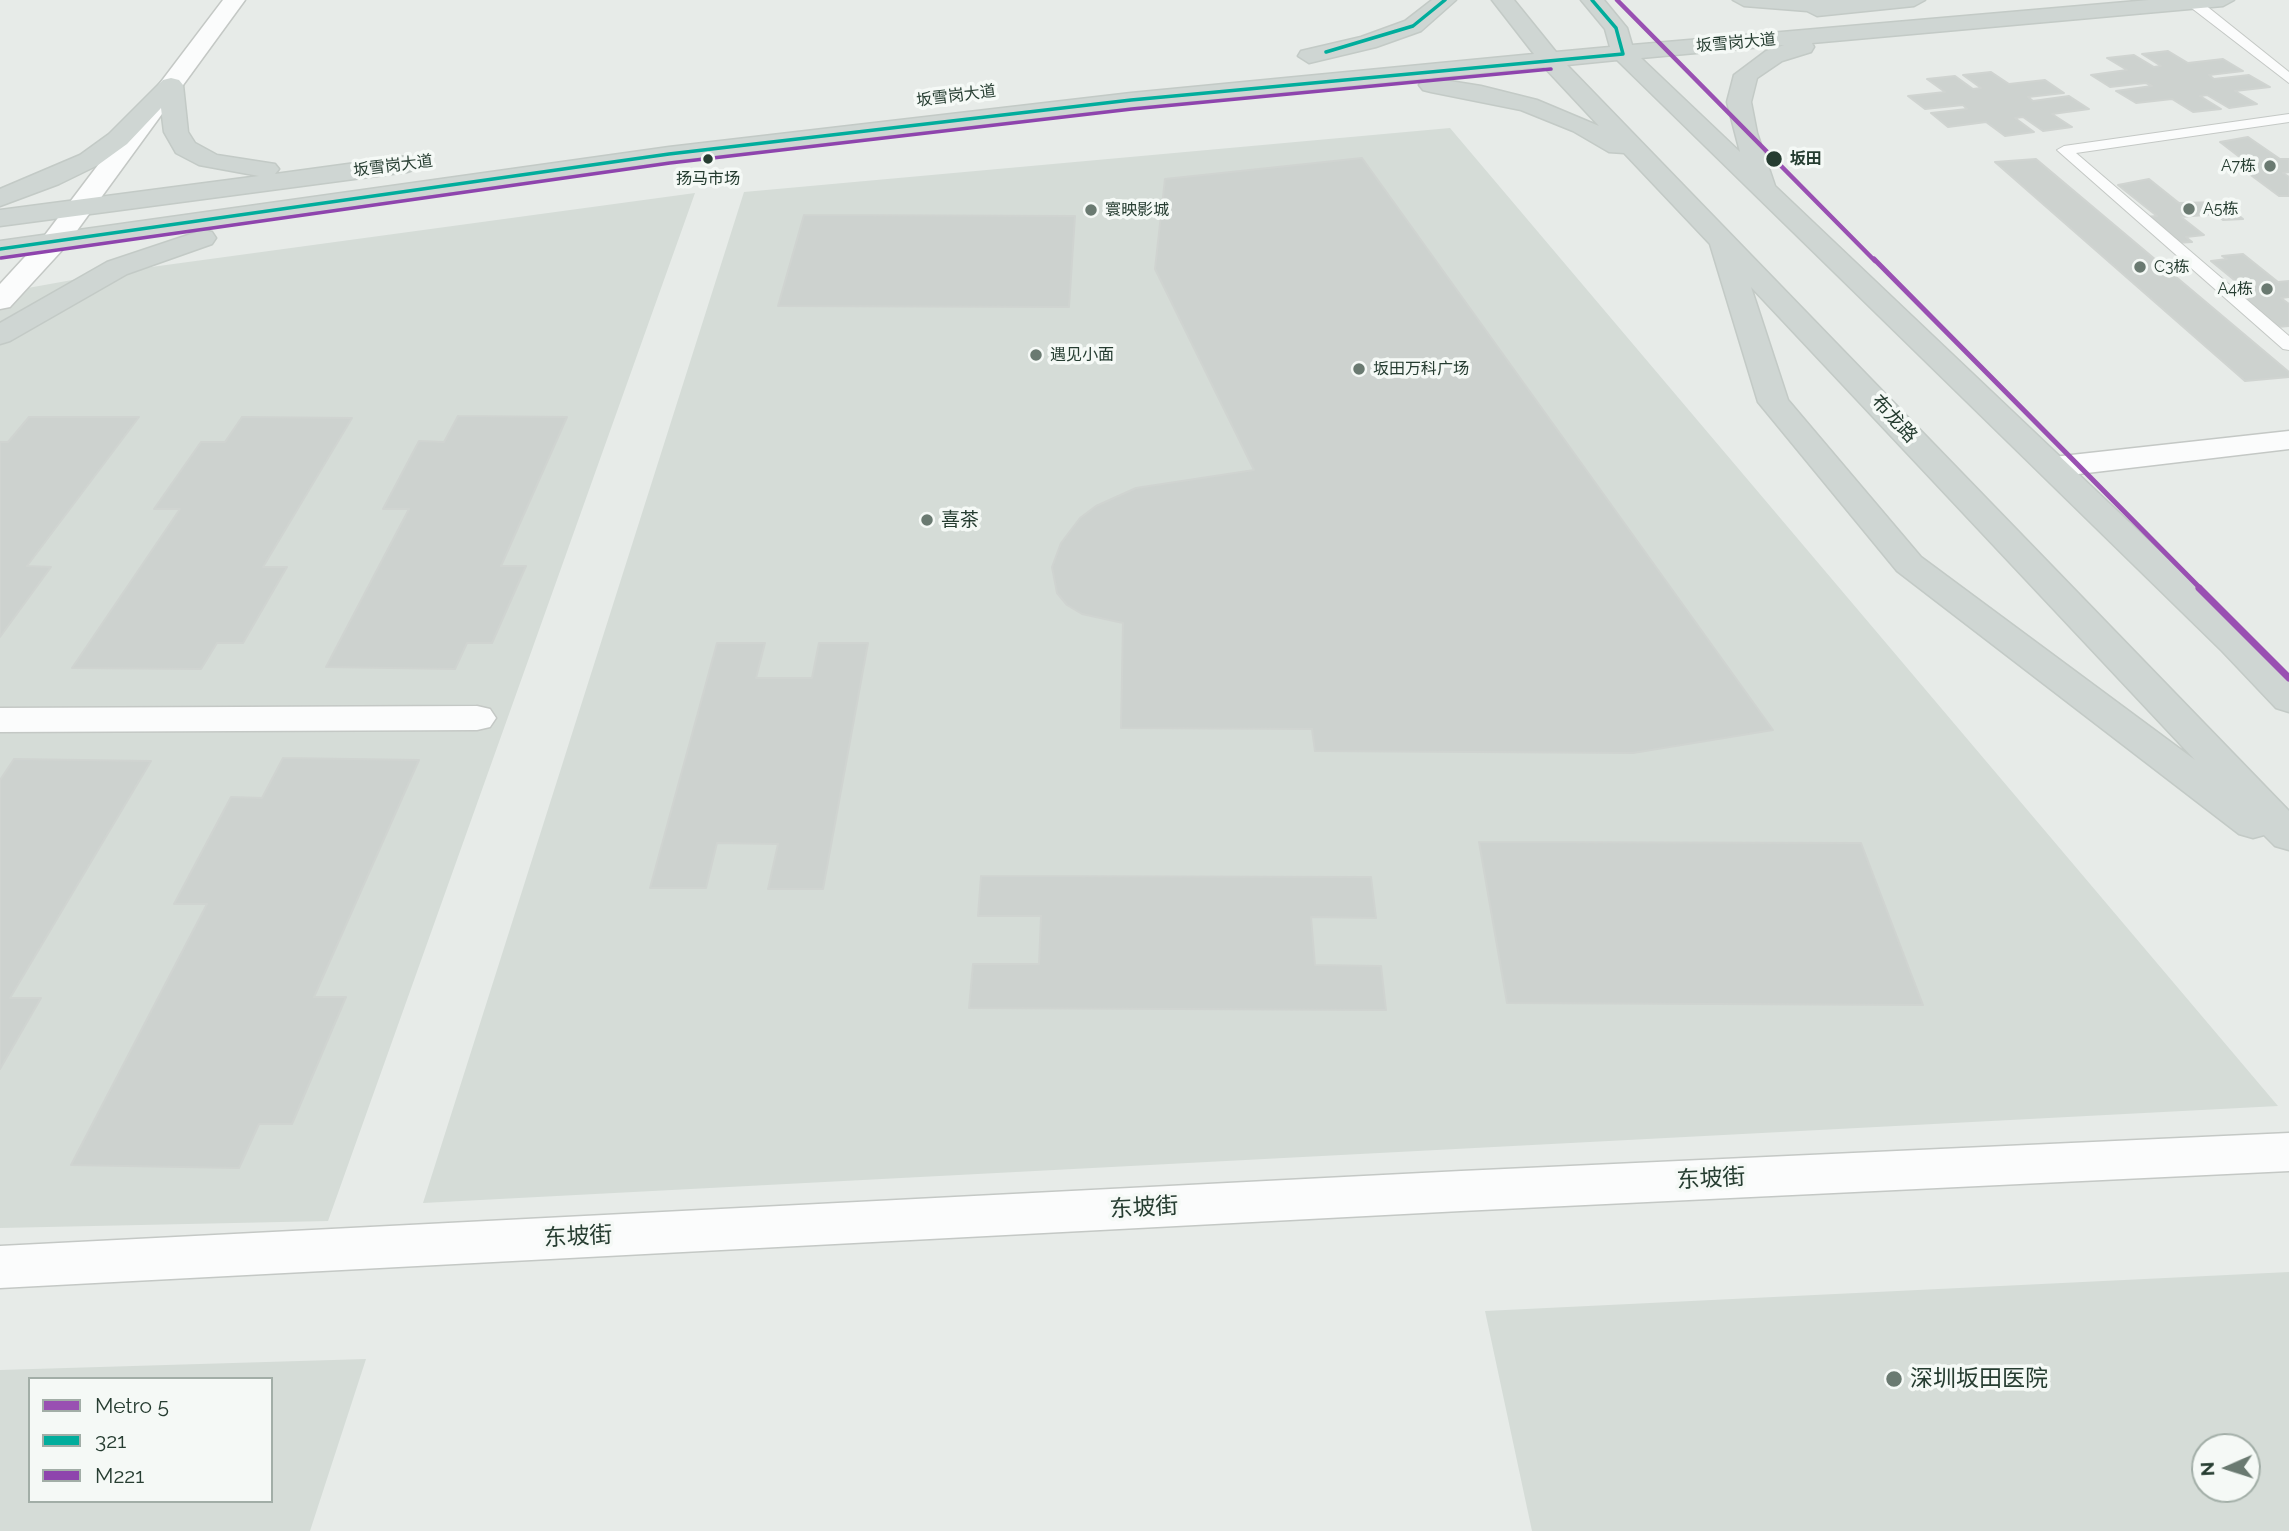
<!DOCTYPE html>
<html>
<head>
<meta charset="utf-8">
<style>
	body { margin:0 }
	#map { position:relative; width:2289px; height:1531px; overflow:hidden; background:#e7ebe8; font-family:Raleway,sans-serif }
	canvas { display:block }
	.legend { position:absolute; left:28px; top:1377px; width:245px; height:126px; box-sizing:border-box; background:#f5f9f6; border:2px solid #a2aea7; margin:0; padding:9px 12px; list-style:none; font-size:21px; color:#263d31 }
	.legend li { display:flex; align-items:center; gap:14px; height:35px }
	.legend b { width:35px; border:2px solid #a2aea7 }
	.north { position:absolute; left:2191px; top:1433px; width:70px; height:70px; box-sizing:border-box; background:#f5f9f6; border:2px solid #a2aea7; border-radius:50%; rotate:267deg; font-size:19px; font-weight:700; line-height:28px; text-align:center; color:#263d31 }
	.north::after { content:''; display:block; margin:auto; width:24px; height:32px; background:#6a7a71; clip-path:polygon(50% 0,100% 100%,50% 72%,0 100%) }
</style>
</head>
<body>
<div id="map">
<canvas width="2289" height="1531"></canvas>
<ul class="legend">
<li><b style="height:9px;background:#9950b2"></b>Metro 5</li>
<li><b style="height:9px;background:#01ad9c"></b>321</li>
<li><b style="height:9px;background:#8e44ad"></b>M221</li>
</ul>
<div class="north">N</div>
</div>
<script>
const context = document.querySelector('canvas').getContext('2d');
context.lineJoin = 'round';
function fill(path, color) { context.fillStyle = color; context.fill(path, 'evenodd'); }
const shape = rows => new Path2D(rows.map(r => 'M' + r).join(''));
function stroke(path, color, width, dash) { context.strokeStyle = color; context.lineWidth = width; context.lineCap = dash ? 'butt' : 'round'; context.setLineDash(dash || []); context.stroke(path); }
function label(font, color, halo, rows, align = 'center') {
  context.font = font + ' Raleway,"Noto Sans SC",sans-serif'; context.lineWidth = 7; context.setLineDash([]); context.textBaseline = 'middle'; context.strokeStyle = halo; context.fillStyle = color; for (const [text, x, y, turn = 0] of rows) {
    context.save(); context.translate(x, y); context.rotate((+turn || 0) * Math.PI / 180); context.textAlign = isNaN(turn) ? turn : align; if (halo) context.strokeText(text, 0, 0); context.fillText(text, 0, 0); context.restore();
  }
}
const built = shape([
	[1450,128,2278,1106,423,1203,744,192],
	[695,193,328,1221,0,1228,0,293,122,271],
	[2289,1272,2289,1531,1532,1531,1485,1311],
	[2247,1447,2247,1489,2205,1489,2205,1447],
	[366,1359,310,1531,0,1531,0,1370],
	[30,1379,271,1379,271,1501,30,1501]
]);
const building = shape([
	[2168,51,2188,63,2223,59,2243,71,2209,75,2214,79,2249,75,2270,87,2235,91,2257,104,2229,108,2207,95,2200,96,2221,109,2193,112,2172,99,2136,103,2116,91,2152,86,2146,83,2110,87,2091,75,2127,70,2107,58,2134,55,2154,67,2161,66,2142,54,2168,51],
	[1991,72,2009,84,2045,80,2064,93,2028,97,2033,101,2069,96,2089,109,2052,114,2072,127,2043,131,2023,117,2015,118,2034,132,2005,136,1986,122,1948,127,1931,113,1967,109,1963,105,1925,109,1908,96,1945,92,1927,79,1955,76,1973,89,1981,88,1963,75,1991,72],
	[2248,137,2280,159,2289,159,2289,172,2283,173,2289,177,2289,196,2279,196,2248,173,2259,172,2220,142,2248,137],
	[1362,158,1773,730,1633,753,1315,751,1312,729,1121,728,1123,623,1082,614,1067,605,1057,593,1052,567,1061,543,1080,518,1096,506,1136,488,1254,470,1155,269,1165,179,1362,158],
	[2036,159,2289,372,2289,377,2245,381,1995,162,2036,159],
	[2149,179,2179,203,2222,202,2243,219,2223,220,2216,214,2181,217,2204,235,2186,237,2192,242,2176,243,2145,217,2157,216,2118,185,2149,179],
	[804,215,1075,216,1069,307,778,306,804,215],
	[2243,254,2278,282,2289,281,2289,297,2281,298,2289,304,2289,326,2277,327,2242,298,2255,297,2211,261,2227,259,2222,256,2243,254],
	[458,416,567,417,501,566,526,566,492,643,467,643,455,669,326,667,409,509,383,509,419,441,444,442,458,416],
	[29,417,139,417,27,566,51,567,0,637,0,442,8,442,29,417],
	[242,417,352,418,263,567,287,567,243,643,217,643,201,669,72,668,180,509,154,509,201,442,225,442,242,417],
	[717,643,765,643,756,678,812,678,819,643,868,643,823,889,768,889,778,844,717,843,706,888,650,888,717,643],
	[283,758,419,760,314,997,346,997,292,1124,259,1124,239,1168,71,1165,207,904,174,904,231,797,262,798,283,758],
	[14,759,151,761,10,998,41,998,0,1069,0,780,14,759],
	[1479,842,1861,843,1923,1005,1507,1003,1479,842],
	[981,876,1371,877,1376,918,1311,917,1315,965,1381,966,1386,1010,969,1008,973,964,1039,964,1041,916,978,916,981,876]
]);
const lane = shape([
	[2189,0,2199,0,2289,72,2289,83,2189,6,2189,0],
	[2289,114,2289,122,2076,153,2289,336,2289,350,2283,349,2057,150,2064,146,2289,114]
]);
const street = shape([
	[223,0,245,0,65,247,10,307,0,309,0,284,45,235,223,0],
	[2289,431,2289,449,2053,477,2042,474,2037,467,2042,460,2053,457,2289,431],
	[477,706,490,709,496,718,490,727,477,730,0,732,0,708,477,706],
	[2289,1133,2289,1171,1461,1211,0,1288,0,1246,1461,1171,2289,1133]
]);
const primary = shape([
	[1432,0,1456,0,1421,31,1376,47,1309,63,1298,56,1301,51,1361,37,1405,21,1432,0],
	[1492,0,1514,0,1556,52,1610,47,1605,29,1581,0,1604,0,1627,28,1632,45,2149,0,2234,0,2223,6,1812,43,1814,47,1811,52,1782,61,1757,78,1751,102,1757,133,1775,186,2248,635,2289,678,2289,712,2276,708,2222,651,1617,60,1567,65,2289,811,2289,850,2275,846,2264,835,2253,838,2239,834,1897,571,1758,402,1710,244,1624,153,1609,152,1573,131,1521,110,1431,92,1423,90,1419,85,1423,80,1431,78,1481,86,1537,100,1599,126,1544,67,1131,107,669,161,0,257,0,241,669,147,1131,93,1534,54,1492,0],
	[1784,45,1766,51,1734,75,1727,102,1740,152,1641,58,1784,45],
	[1751,287,2195,760,1921,557,1788,400,1751,287],
	[1733,0,1925,0,1914,6,1817,16,1807,11,1744,6,1733,0],
	[171,78,179,80,183,85,188,132,195,143,217,155,275,164,279,169,275,174,407,156,416,159,420,164,416,169,407,172,0,226,0,210,259,176,199,165,176,153,164,132,161,108,127,144,98,165,59,184,0,206,0,189,80,155,109,134,163,80,171,78],
	[203,230,212,232,216,238,212,244,127,274,10,341,0,344,0,323,107,262,203,230]
]);
const bus1 = shape([
	[1326,52,1413,26,1445,0],
	[0,249,669,154,1131,100,1623,54,1616,28,1592,0]
]);
const bus2 = shape([
	[1,258,670,163,1132,109,1551,69]
]);
const metro1Far2 = shape([
	[1617,0,1875,261]
]);
const metro1Far1 = shape([
	[1874,259,2201,589]
]);
const metro1 = shape([
	[2199,588,2289,678]
]);
const markers = [
	[708,159,6,"#263d31"],
	[1774,159,9,"#263d31"],
	[2270,166,7,"#6a7a71"],
	[2189,209,7,"#6a7a71"],
	[1091,210,7,"#6a7a71"],
	[2140,267,7,"#6a7a71"],
	[2267,289,7,"#6a7a71"],
	[1036,355,7,"#6a7a71"],
	[1359,369,7,"#6a7a71"],
	[927,520,7,"#6a7a71"],
	[1894,1379,9,"#6a7a71"]
];
const farStreetnames = [
	["坂雪岗大道",1736,43,-5],
	["坂雪岗大道",956,96,-7],
	["坂雪岗大道",393,166,-7]
];
const farStopnames = [
	["坂田",1790,159]
];
const farPoinames = [
	["A7栋",2256,166,"right"],
	["A5栋",2203,209],
	["寰映影城",1105,210],
	["C3栋",2154,267],
	["A4栋",2253,289,"right"],
	["遇见小面",1050,355],
	["坂田万科广场",1373,369]
];
const farBusnames = [
	["扬马市场",708,179]
];
const streetNames = [
	["布龙路",1894,419,47]
];
const poiNames = [
	["喜茶",941,520]
];
const nearStreetnames = [
	["东坡街",1711,1179,-3],
	["东坡街",1144,1208,-3],
	["东坡街",578,1237,-3]
];
const nearPoinames = [
	["深圳坂田医院",1910,1379]
];
fill(built, '#d5dcd7');
fill(building, '#cdd2cf');
stroke(building, '#d0d4d1', 2);
stroke(lane, '#c4c8c5', 2);
stroke(street, '#c4c8c5', 3);
stroke(primary, '#c3cac6', 3);
fill(lane, '#fbfcfc');
fill(street, '#fbfcfc');
fill(primary, '#cfd6d3');
stroke(bus1, '#01ad9c', 3.5);
stroke(bus2, '#8e44ad', 3.5);
stroke(metro1Far2, '#9950b2', 4.5);
stroke(metro1Far1, '#9950b2', 5);
stroke(metro1, '#9950b2', 7);
for (const [x, y, r, color] of markers) { const dot = new Path2D(); dot.arc(x, y, r, 0, 2 * Math.PI); context.fillStyle = color; context.fill(dot); stroke(dot, '#f5f9f6', 2.5); }
label('16px', '#263d31', '#f5f9f6', farStreetnames);
label('bold 16px', '#263d31', '#f5f9f6', farStopnames, 'left');
label('16px', '#263d31', '#f5f9f6', farPoinames, 'left');
label('16px', '#263d31', '#f5f9f6', farBusnames);
label('19px', '#263d31', '#f5f9f6', streetNames);
label('19px', '#263d31', '#f5f9f6', poiNames, 'left');
label('23px', '#263d31', '#f5f9f6', nearStreetnames);
label('23px', '#263d31', '#f5f9f6', nearPoinames, 'left');
</script>
</body>
</html>
